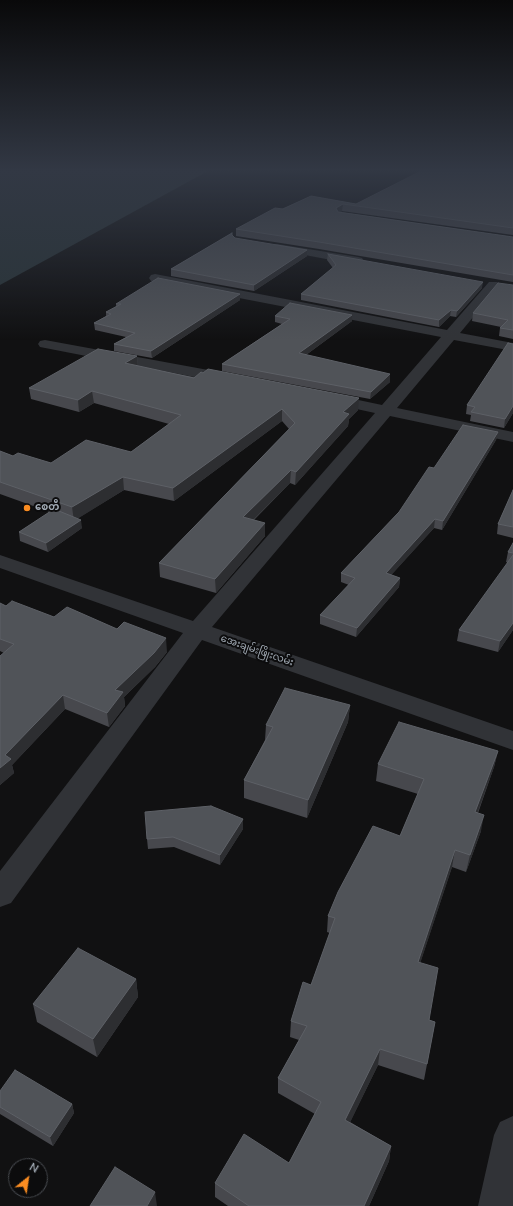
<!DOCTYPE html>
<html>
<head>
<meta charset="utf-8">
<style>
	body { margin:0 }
	#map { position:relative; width:513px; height:1206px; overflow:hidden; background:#111112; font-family:"Nunito Sans",sans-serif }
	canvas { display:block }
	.north { position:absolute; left:8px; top:1158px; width:40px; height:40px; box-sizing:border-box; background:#0c0c0d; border:1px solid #484b50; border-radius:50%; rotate:30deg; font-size:11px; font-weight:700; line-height:16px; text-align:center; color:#a1aab4 }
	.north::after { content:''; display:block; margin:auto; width:14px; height:18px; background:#fa8c21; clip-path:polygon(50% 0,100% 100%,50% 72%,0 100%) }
</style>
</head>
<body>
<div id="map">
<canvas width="513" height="1206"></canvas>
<div class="north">N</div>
</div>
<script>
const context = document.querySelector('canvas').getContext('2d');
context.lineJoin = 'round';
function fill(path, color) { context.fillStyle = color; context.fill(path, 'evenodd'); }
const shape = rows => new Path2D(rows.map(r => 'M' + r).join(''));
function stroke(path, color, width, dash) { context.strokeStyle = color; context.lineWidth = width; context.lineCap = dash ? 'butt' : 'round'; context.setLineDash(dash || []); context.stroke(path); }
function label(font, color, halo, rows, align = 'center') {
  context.font = font + ' "Nunito Sans","Noto Sans Myanmar",sans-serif'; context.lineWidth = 4; context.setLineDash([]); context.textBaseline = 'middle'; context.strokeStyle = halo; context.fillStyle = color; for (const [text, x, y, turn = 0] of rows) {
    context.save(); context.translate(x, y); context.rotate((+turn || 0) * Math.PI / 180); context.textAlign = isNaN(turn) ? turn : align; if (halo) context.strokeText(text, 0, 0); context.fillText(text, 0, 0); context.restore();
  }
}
const water = shape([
	[0,171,208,171,0,285]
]);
const minor = shape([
	[277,244,358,257,362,258,364,261,362,264,358,265,273,249,271,247,273,245,277,244],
	[155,274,447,330,489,282,497,282,499,285,497,288,460,333,513,343,513,351,454,340,397,408,513,432,513,442,390,416,212,627,513,731,513,750,202,640,11,903,0,907,0,871,183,633,0,568,0,555,193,621,375,413,324,402,322,399,324,396,330,394,382,405,441,337,151,281,149,278,151,275,155,274],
	[45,340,230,374,235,376,238,379,235,382,230,384,40,347,38,344,40,341,45,340],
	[513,1116,513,1206,478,1206,494,1135,500,1122,513,1116]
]);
const wall = shape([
	[513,171,513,235,342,211,340,212,513,237,513,282,319,249,236,236,236,229,311,196,356,204],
	[232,233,232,236,235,238,307,256,254,291,171,276,171,269],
	[328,254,482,288,456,317,450,316,439,327,301,300,301,294,333,268,327,260],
	[513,285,513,339,499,336,500,328,501,327,472,321,473,313],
	[240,294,240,300,152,358,114,351,114,344,126,337,95,330,94,323,106,316,106,312,116,307,116,304],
	[275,316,352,321,306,355,390,382,370,399,222,371,222,364,282,324,275,322],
	[513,343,513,413,504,428,470,421,471,415,466,414,467,405],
	[137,356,138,366,358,410,349,419,348,426,295,485,290,483,254,520,265,536,216,593,160,577,159,563,289,429,282,421,174,501,124,490,78,518,82,528,48,552,20,541,19,532,50,512,0,494,0,451,13,456,51,463,131,452,169,424,94,403,79,412,31,399,29,388],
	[498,432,496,440,442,530,434,528,391,575,400,578,399,587,356,637,320,624,320,615,349,585,341,582,341,573,399,512,434,468],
	[513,490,513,538,497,534,498,524],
	[513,543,513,630,498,652,457,641,459,630,508,563,506,562,508,552],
	[0,603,6,606,54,617,167,652,155,667,124,697,125,706,109,727,65,709,12,765,14,773,0,785,0,656,4,653,0,651],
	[350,705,348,722,307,818,244,798,244,780,265,740,266,725],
	[498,751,494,767,478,813,481,831,466,872,452,867,420,963,429,1020,435,1022,424,1080,378,1065,350,1122,391,1146,389,1161,369,1206,228,1206,215,1197,215,1183,289,1163,315,1114,278,1093,278,1078,299,1040,290,1037,291,1021,311,985,330,933,327,932,328,916,400,836,418,794,376,781,378,764],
	[243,819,243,829,220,865,174,847,148,849,147,839],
	[136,979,138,997,97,1057,37,1022,33,1004],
	[0,1091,72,1104,74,1113,53,1146,0,1114]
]);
const shadedWall = shape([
	[343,204,342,211,336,215,336,208],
	[307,250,307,256,254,291,254,285],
	[483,282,482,288,456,317,457,311],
	[240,294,240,300,152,358,151,351],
	[451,310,450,316,439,327,439,320],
	[352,315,352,321,299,360,299,353],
	[137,356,138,367,125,363],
	[390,374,390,382,370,399,371,392],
	[92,391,94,403,79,412,78,400],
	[359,398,358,410,349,419,348,426,295,485,296,472,343,412],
	[513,406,513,413,504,428,505,419],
	[282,409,282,421,174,501,173,488],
	[498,432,496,440,442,530,443,521],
	[291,470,290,483,243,530,243,517],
	[123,477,124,490,74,521,72,507],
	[435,519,434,528,385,582,386,573],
	[81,520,82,528,48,552,46,543],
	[265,523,265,536,216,593,215,579],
	[400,578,399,587,356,637,357,628],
	[513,623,513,630,498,652,500,641],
	[166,638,167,652,155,667,124,697,125,706,109,727,107,713,115,690],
	[63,695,65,709,12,765,14,773,0,785,0,768,5,755],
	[350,705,348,722,307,818,308,800],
	[498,751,494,767,472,828,475,812],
	[484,815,481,831,466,872,470,855],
	[243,819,243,829,220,865,220,855],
	[455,850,452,867,415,979,418,962],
	[136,979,138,997,97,1057,93,1039],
	[380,1049,378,1065,344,1135,345,1120],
	[72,1104,74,1113,53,1146,50,1137],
	[391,1146,389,1161,369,1206,364,1206],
	[155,1192,157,1206,147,1206]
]);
const building = shape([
	[421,171,513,171,513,228,343,204,336,208,338,212,513,237,513,275,319,242,236,229,275,208,283,209,311,196,356,204,421,171],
	[232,233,232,235,235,238,307,250,254,285,171,269,232,233],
	[328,254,483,282,457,311,451,310,439,320,301,294,336,265,328,254],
	[158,278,240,294,151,351,114,344,135,333,94,323,111,314,106,312,121,304,116,304,158,278],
	[498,283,513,285,513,330,500,328,508,320,473,313,498,283],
	[290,303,352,315,299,353,390,374,371,392,222,364,290,319,275,316,290,303],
	[508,343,513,344,513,406,505,419,471,412,475,407,467,405,508,343],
	[98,349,137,356,125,363,194,378,201,372,203,373,208,369,359,398,343,412,349,414,296,472,291,470,243,517,265,523,215,579,159,563,295,423,282,409,173,488,123,477,72,507,0,482,0,451,13,456,18,453,51,463,86,440,131,452,181,415,92,391,78,400,29,388,98,349],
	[463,425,498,432,443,521,435,519,386,573,400,578,357,628,320,615,355,578,341,573,399,512,429,467,434,468,463,425],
	[513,490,513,527,498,524,513,490],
	[54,509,81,520,46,543,19,532,54,509],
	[513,543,513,553,508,552,513,543],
	[513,555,513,623,500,641,459,630,513,555],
	[12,601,54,617,67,607,117,629,124,622,166,638,154,653,115,690,123,692,107,713,63,695,5,755,11,759,0,768,0,656,14,644,0,639,0,603,6,606,12,601],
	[285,688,350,705,308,800,244,780,273,727,266,725,285,688],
	[399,722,498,751,475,812,484,815,470,855,455,850,418,962,438,968,429,1020,435,1022,427,1064,380,1049,345,1120,391,1146,364,1206,249,1206,215,1183,244,1134,289,1163,321,1102,278,1078,307,1026,291,1021,303,982,311,985,335,918,328,916,338,892,373,826,400,836,424,779,378,764,399,722],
	[211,806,243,819,220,855,173,837,147,839,145,812,211,806],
	[78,948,136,979,93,1039,33,1004,78,948],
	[15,1070,72,1104,50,1137,0,1107,0,1091,15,1070],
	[115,1167,155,1192,147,1206,90,1206,115,1167]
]);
const markers = [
	[27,508,4,"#fa8c21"]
];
const poiNames = [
	["စေတီ",35,508]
];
const streetNames = [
	["အေးချမ်းဖြိုးလမ်း",257,651,19]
];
fill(water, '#293438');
fill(minor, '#313337');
fill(wall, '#47484d');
fill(shadedWall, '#2d2e31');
fill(building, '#505358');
stroke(building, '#5d6066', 1);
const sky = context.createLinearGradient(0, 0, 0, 340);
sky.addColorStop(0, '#09090a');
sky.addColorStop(0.5, '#323844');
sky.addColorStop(1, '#32384400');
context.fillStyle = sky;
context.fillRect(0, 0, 513, 340);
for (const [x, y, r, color] of markers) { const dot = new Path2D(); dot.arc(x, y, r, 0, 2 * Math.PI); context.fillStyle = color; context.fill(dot); stroke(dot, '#0c0c0d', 1.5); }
label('bold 10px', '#a1aab4', '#0c0c0d', poiNames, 'left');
label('10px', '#a1aab4', '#0c0c0d', streetNames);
</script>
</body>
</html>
